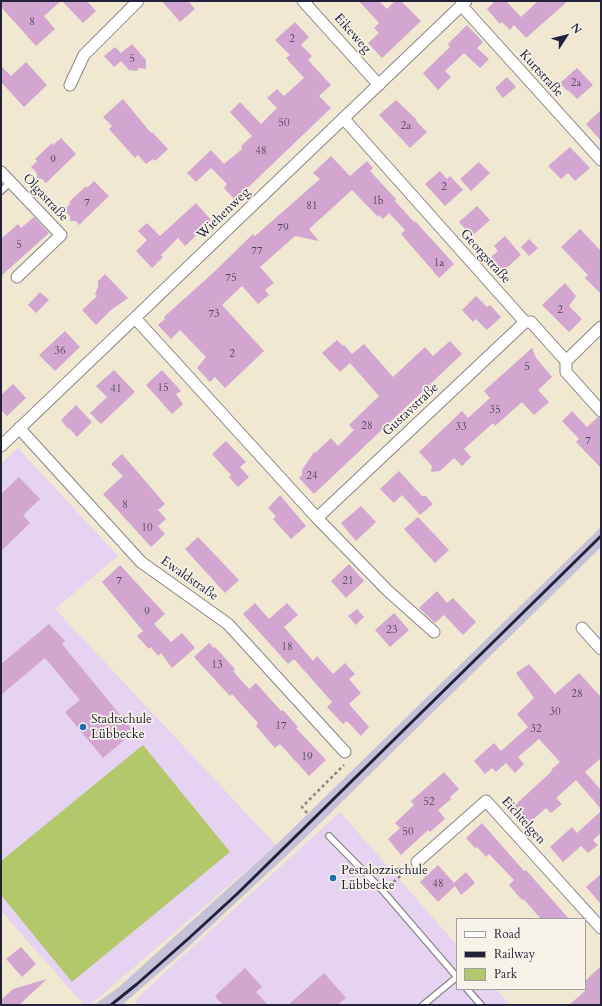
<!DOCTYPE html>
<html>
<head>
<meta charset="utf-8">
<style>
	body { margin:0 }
	#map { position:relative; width:602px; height:1006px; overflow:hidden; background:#f0e8d0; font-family:Cardo,serif }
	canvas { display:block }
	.frame { position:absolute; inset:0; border:2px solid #22223b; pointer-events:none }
	.legend { position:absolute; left:456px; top:918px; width:130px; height:72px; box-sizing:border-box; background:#f7f3e8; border:1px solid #a29fa3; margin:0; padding:5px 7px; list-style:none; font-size:12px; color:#22223b }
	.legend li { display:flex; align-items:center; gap:8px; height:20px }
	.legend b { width:20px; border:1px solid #a29fa3 }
	.north { position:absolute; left:546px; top:16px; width:40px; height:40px; -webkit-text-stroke:3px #f7f3e8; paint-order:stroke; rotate:54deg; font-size:11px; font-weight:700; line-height:16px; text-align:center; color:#22223b }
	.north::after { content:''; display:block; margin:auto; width:14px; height:18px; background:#22223b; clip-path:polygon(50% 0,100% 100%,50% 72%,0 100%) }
</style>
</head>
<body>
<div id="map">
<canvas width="602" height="1006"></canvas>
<div class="frame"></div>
<ul class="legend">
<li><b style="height:5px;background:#fff"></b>Road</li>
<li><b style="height:5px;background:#22223b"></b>Railway</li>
<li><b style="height:11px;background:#b3c76b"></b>Park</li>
</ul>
<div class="north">N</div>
</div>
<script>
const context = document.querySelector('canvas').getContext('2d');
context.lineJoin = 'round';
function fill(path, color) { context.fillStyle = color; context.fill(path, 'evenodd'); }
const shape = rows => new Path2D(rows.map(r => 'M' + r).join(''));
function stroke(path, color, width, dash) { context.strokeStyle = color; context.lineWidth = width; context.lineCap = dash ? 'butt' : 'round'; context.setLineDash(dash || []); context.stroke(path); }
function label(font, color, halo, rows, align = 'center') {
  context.font = font + ' Cardo,serif'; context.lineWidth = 3.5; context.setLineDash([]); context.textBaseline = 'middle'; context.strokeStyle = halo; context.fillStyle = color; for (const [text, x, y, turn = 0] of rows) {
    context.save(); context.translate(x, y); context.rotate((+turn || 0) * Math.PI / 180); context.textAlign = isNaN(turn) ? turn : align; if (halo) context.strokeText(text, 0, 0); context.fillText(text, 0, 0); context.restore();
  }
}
const built = shape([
	[18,448,118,556,55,609,276,845,90,1005,84,1005,1,911,1,464],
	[340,812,457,945,457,989,496,989,510,1005,139,1005,135,1000]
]);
const industrial = shape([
	[601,527,601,547,300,843,184,951,122,1005,94,1005,119,987,276,845]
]);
const green = shape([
	[143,745,230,852,72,982,1,895,1,861]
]);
const building = shape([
	[1,1,61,1,44,16,55,29,36,46,1,7],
	[62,1,87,1,96,11,83,23],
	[162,1,188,1,195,9,180,22],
	[359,1,379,1,387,9,395,1,401,1,421,21,382,58,368,43,379,33,374,28,379,23],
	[495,1,506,1,521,17,538,1,568,1,526,38,514,25,510,30,502,22,500,24,487,9],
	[295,22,309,37,301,45,312,56,308,60,331,85,319,96,331,108,235,200,224,188,227,184,211,168,196,182,187,173,211,150,224,164,242,149,241,146,252,136,230,112,240,102,261,124,277,108,267,98,277,89,284,96,304,78,286,58,290,55,275,40],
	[467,25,483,42,477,48,489,59,480,68,464,53,445,71,451,77,438,90,423,73,450,47,448,44],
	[132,44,146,60,146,69,139,68,137,71,129,70,121,61,114,67,104,56,115,47,121,53],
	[26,62,47,85,24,107,1,82,1,66,11,76],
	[577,68,593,85,577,99,569,91,566,90,560,83],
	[507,77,516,87,503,98,495,88],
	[123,99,151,133,152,132,168,149,155,161,153,159,146,164,138,155,135,158,109,129,112,126,103,117],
	[396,100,417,120,416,121,427,132,410,148,379,115],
	[601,110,601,141,586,124],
	[61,138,76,154,46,183,42,179,37,178,37,173,31,167,37,161,35,159,52,143,53,145],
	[570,147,590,168,575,181,568,173,561,179,548,166],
	[331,156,350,176,367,161,373,168,370,171,396,199,395,201,414,222,415,221,454,264,439,278,401,234,405,230,389,213,383,219,379,215,378,217,352,190,309,229,319,241,295,236,260,267,274,283,265,290,269,295,258,304,242,286,222,305,264,351,225,388,215,377,210,382,197,368,206,357,180,330,171,339,158,325,165,319,164,317,214,272,253,234,255,236,320,179,313,173],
	[479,162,490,173,471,191,460,179],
	[440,171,447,179,450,176,463,190,445,206,425,184],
	[94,181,109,196,79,225,76,221,70,221,70,216,64,210,71,203,69,202,86,186,87,188],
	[196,203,212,221,185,246,178,238,161,255,163,257,152,268,136,251,147,240,138,231,147,223,160,236],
	[477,206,490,220,472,236,459,222],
	[34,217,49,233,1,276,1,239,18,224,21,228],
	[580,229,601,251,601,294,585,278,588,275,561,247],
	[505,236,521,255,503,271,491,257,498,251,494,246],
	[529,239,538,248,529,256,521,247],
	[105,274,128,298,111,310,96,325,82,310,97,296,95,294,98,287,98,281],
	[565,283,576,296,569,306,582,319,569,332,542,305],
	[40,292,49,300,36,313,28,305],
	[476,296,487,307,490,305,501,317,487,330,476,319,473,322,462,310],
	[65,331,80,347,55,371,39,355],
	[337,340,343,346,344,345,352,354,364,344,393,377,425,347,433,356,450,341,462,354,314,494,299,478,302,475,302,470,314,452,315,453,331,438,338,446,354,430,349,425,379,396,350,363,340,372,322,353],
	[532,348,536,358,552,377,538,390,549,402,534,415,522,402,495,426,493,423,464,449,471,457,462,466,454,458,440,471,431,472,432,466,419,452,462,411,468,418,490,398,484,391],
	[114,370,135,392,101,424,90,413,107,397,96,386],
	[162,370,181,391,176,394,183,404,172,414,146,385],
	[13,384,26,398,7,416,1,410,1,395],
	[76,405,92,422,77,437,69,428,68,429,61,420],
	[572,411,587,427,598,417,601,418,601,468,576,442,579,439,562,421],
	[226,441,246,462,240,467,249,477,238,487,229,477,231,475,212,454],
	[122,454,165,504,158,510,166,519,158,526,165,534,151,547,103,494,123,476,111,464],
	[399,471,422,496,426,496,433,504,420,515,402,495,394,503,380,489],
	[19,477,40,499,23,515,30,523,1,551,1,494],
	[280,495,306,526,291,539,273,519,276,516,268,508],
	[361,506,376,522,356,541,341,523],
	[418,517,449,550,435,563,404,529],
	[198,537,239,580,225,593,185,549],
	[349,564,364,581,346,598,331,581],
	[120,565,165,614,154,624,171,642,182,633,195,648,172,668,161,653,158,656,151,647,149,649,137,636,143,631,102,582],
	[437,591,447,603,453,598,476,622,463,635,444,615,435,623,419,608],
	[255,603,269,619,287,603,298,615,284,627,313,661,317,656,333,674,345,663,355,674,349,679,361,693,349,704,369,727,361,736,347,721,343,724,327,707,332,702,294,659,288,664,243,614],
	[357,609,364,617,356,625,348,616],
	[394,613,409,630,390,647,375,630],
	[49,624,65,641,62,644,134,732,103,758,65,712,80,700,45,658,1,695,1,664],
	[209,643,214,648,215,647,235,669,233,671,249,689,256,683,281,711,283,710,298,727,296,728,326,760,309,776,280,744,275,748,256,726,258,723,232,694,230,696,194,657],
	[529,664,555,694,579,673,601,697,601,758,585,772,601,790,601,809,576,780,556,798,562,804,551,813,546,808,529,823,514,806,552,771,551,770,560,762,539,739,518,757,524,764,515,773,506,763,496,772,492,768,485,774,474,761,494,743,501,751,528,727,517,714,534,698,516,673],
	[444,772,459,789,450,797,451,799,438,810,445,819,430,832,428,830,401,855,388,839,400,828,395,823,414,805,411,801],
	[601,811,601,833,593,840,598,845,588,853,581,846,563,862,550,847,572,827,577,833],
	[482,823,524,871,526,870,569,919,541,919,527,903,523,899,522,900,509,885,514,880,489,854,486,857,477,847,475,848,466,838],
	[438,865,454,883,466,872,475,883,461,895,455,886,438,902,420,882],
	[601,874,601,904,586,887],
	[21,947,36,964,22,977,6,959],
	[601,966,601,1005,569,1005,585,991,585,981],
	[245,968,262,987,256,992,268,1005,223,1005,215,996],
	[324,973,346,998,337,1005,288,1005],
	[47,979,19,1005,1,1005,1,1000,13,989]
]);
const path = shape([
	[307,813,302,807,344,765],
	[389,886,408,869]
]);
const lane = shape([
	[1,191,11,182],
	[329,836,383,891,457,977,423,1005],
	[467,989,481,1005]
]);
const street = shape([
	[303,1,379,85],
	[461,5,601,160],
	[70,85,84,55,138,1],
	[344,119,525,322],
	[1,172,61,235,17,277],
	[135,318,317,518,525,322],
	[525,322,531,322,566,361,566,372,601,411],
	[566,361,601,327],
	[19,428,141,562,228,624,345,752],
	[1,446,466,1],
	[317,518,387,590,434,632],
	[582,628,601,649],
	[417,862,486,801,601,928]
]);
const rail = shape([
	[111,1005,137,984,188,939,237,894,601,536]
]);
const markers = [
	[83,727,4,"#1f6fb2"],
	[333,878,4,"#1f6fb2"]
];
const numberNames = [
	["8",32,22],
	["2",292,39],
	["5",132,59],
	["2a",576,83],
	["50",284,123],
	["2a",406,126],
	["48",261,151],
	["9",53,160],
	["2",444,187],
	["1b",378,201],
	["7",87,203],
	["81",312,206],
	["79",283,228],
	["5",19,245],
	["77",257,251],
	["1a",439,263],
	["75",231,278],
	["2",560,310],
	["73",214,314],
	["36",60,351],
	["2",232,354],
	["5",527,367],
	["15",163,388],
	["41",116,389],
	["35",495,410],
	["28",367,426],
	["33",461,427],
	["7",588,441],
	["24",312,476],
	["8",125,505],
	["10",147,528],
	["7",119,581],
	["21",348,581],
	["9",147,612],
	["23",392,630],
	["18",287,647],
	["13",217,665],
	["28",577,694],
	["30",555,712],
	["17",281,726],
	["32",536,729],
	["19",307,757],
	["52",429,802],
	["50",408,832],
	["48",438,884]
];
const streetNames = [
	["Eikeweg",352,34,48],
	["Kurtstraße",541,74,48],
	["Olgastraße",45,198,47],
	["Wiehenweg",224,214,-44],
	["Georgstraße",485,257,48],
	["Gustavstraße",411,410,-43],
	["Ewaldstraße",189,579,35],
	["Eichtelgen",523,821,48]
];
const poiNames = [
	["Stadtschule",91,720],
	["Lübbecke",91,735],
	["Pestalozzischule",341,871],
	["Lübbecke",341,886]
];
fill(built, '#e5d3f1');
fill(industrial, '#c7c0d9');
fill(green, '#b3c76b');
fill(building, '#d2a6d1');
stroke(lane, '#898586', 8);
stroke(street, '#898586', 13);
stroke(path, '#898586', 2.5, [3, 3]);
stroke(lane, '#fff', 5.5);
stroke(street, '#fff', 11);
stroke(rail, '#22223b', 3);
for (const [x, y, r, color] of markers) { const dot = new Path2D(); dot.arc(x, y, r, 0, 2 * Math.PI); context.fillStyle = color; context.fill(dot); stroke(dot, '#f7f3e8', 1.5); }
label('11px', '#4e4360', null, numberNames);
label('13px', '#22223b', '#f7f3e8', streetNames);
label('13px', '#22223b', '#f7f3e8', poiNames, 'left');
</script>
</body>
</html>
